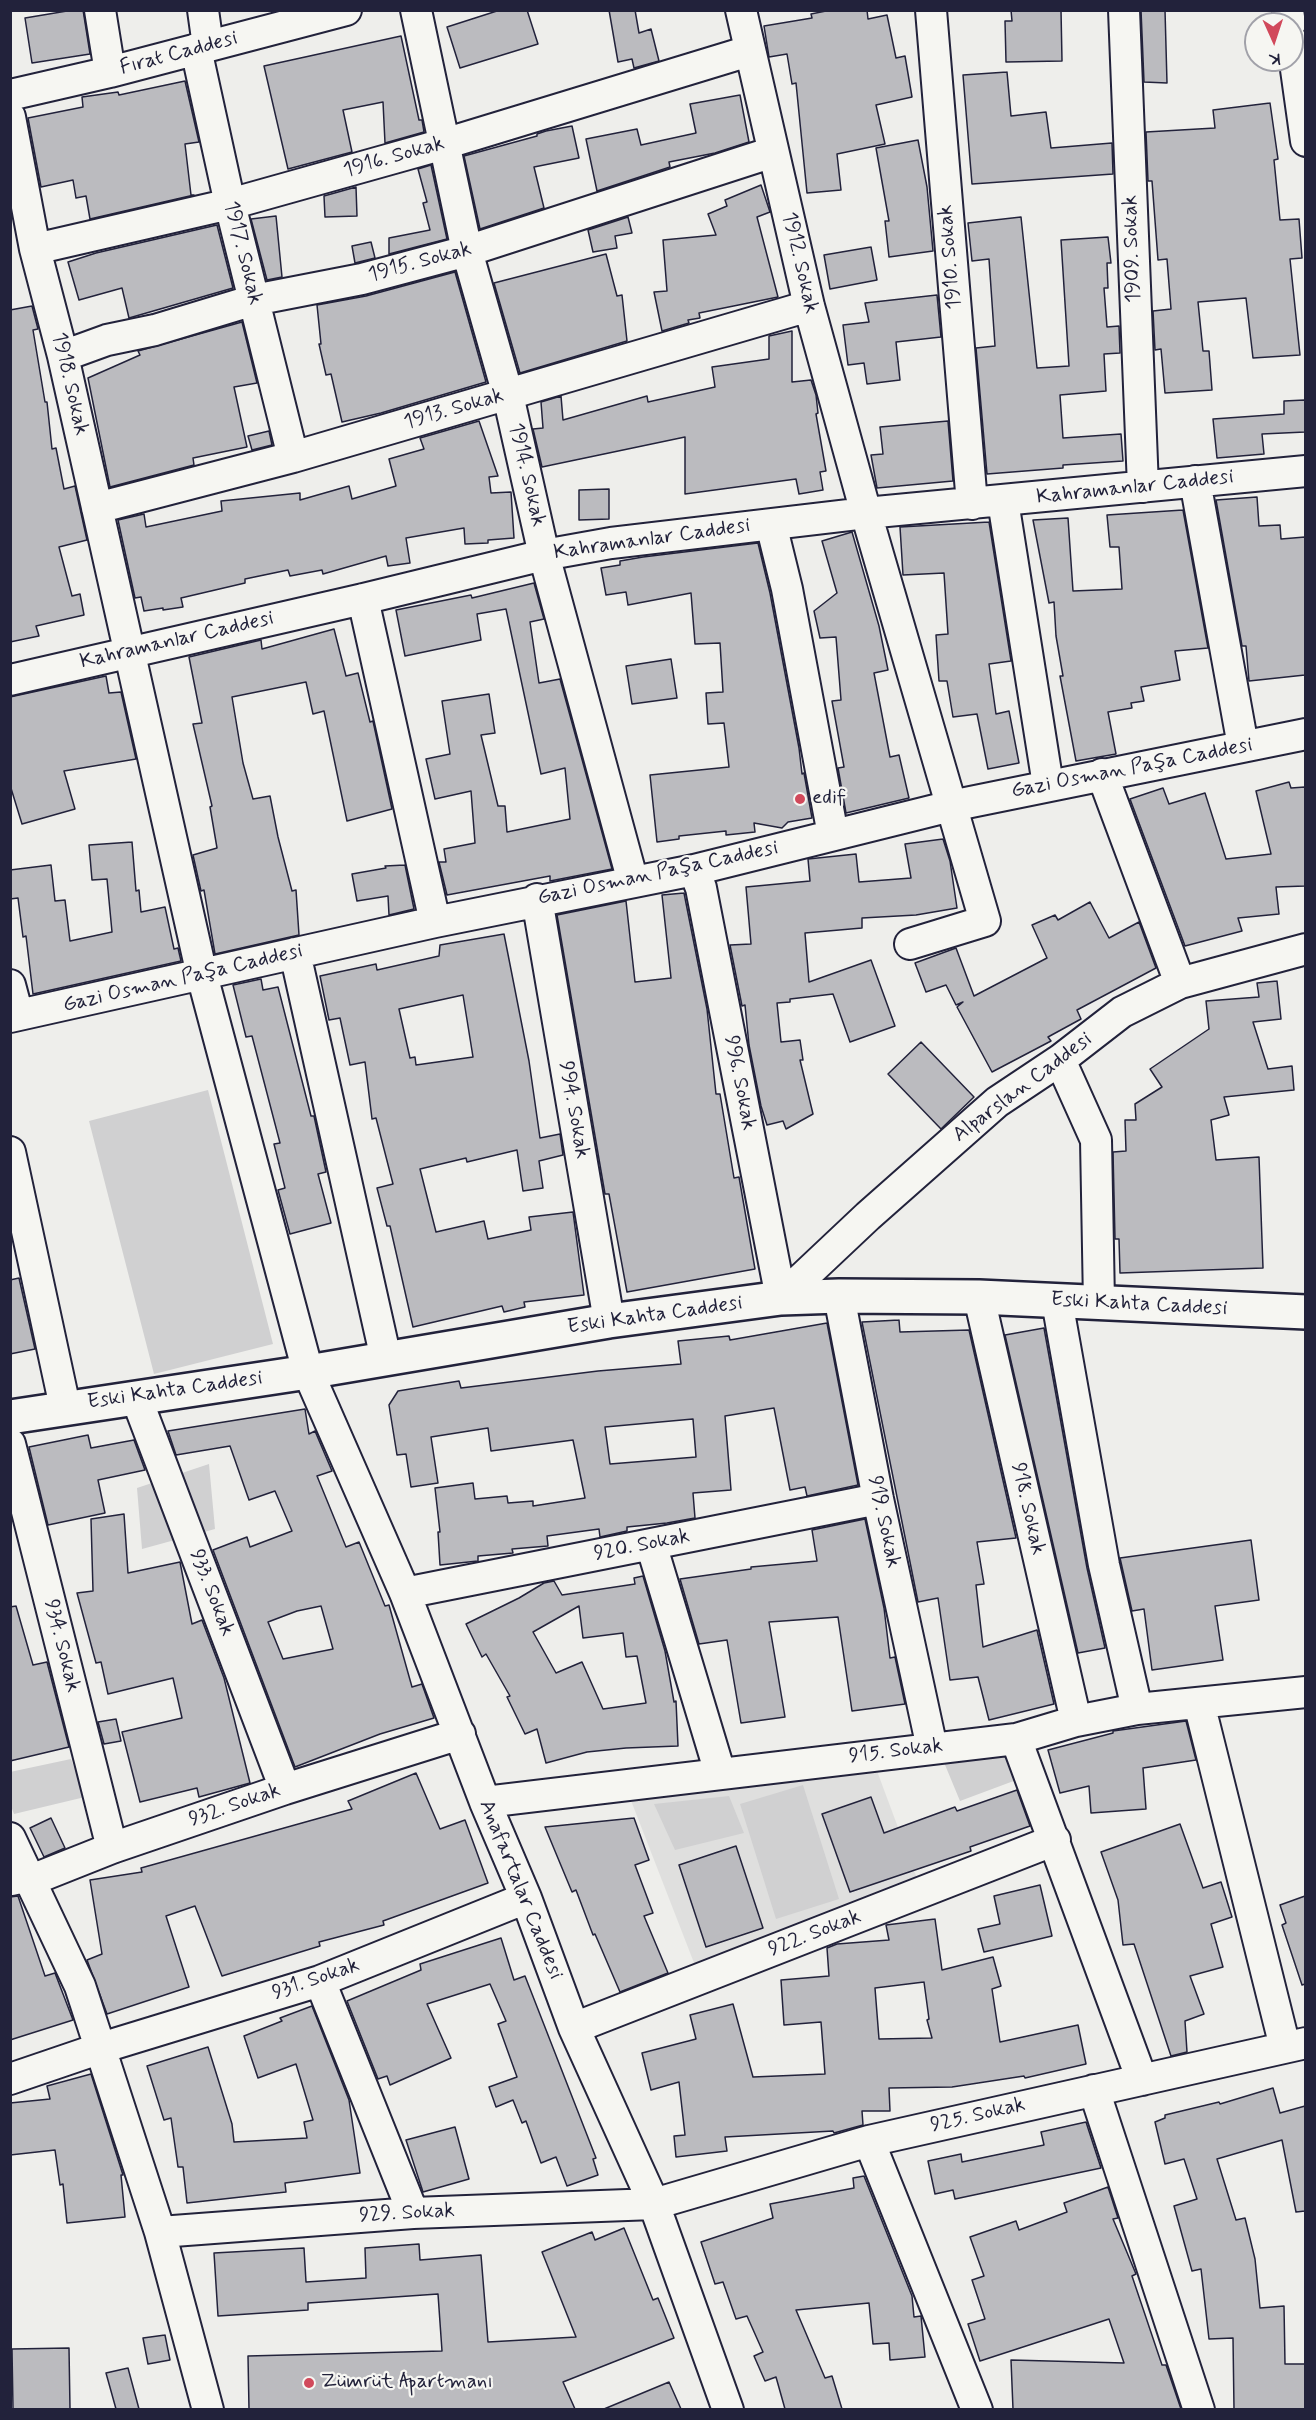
<!DOCTYPE html>
<html>
<head>
<meta charset="utf-8">
<style>
	body { margin:0 }
	#map { position:relative; width:1316px; height:2420px; overflow:hidden; background:#eeeeeb; font-family:Mynerve,sans-serif }
	canvas { display:block }
	.frame { position:absolute; inset:0; border:12px solid #22223b; pointer-events:none }
	.north { position:absolute; left:1244px; top:12px; width:60px; height:60px; box-sizing:border-box; background:#f6f6f2; border:2px solid #a1a1a9; border-radius:50%; rotate:177deg; font-size:16px; font-weight:700; line-height:24px; text-align:center; color:#22223b }
	.north::after { content:''; display:block; margin:auto; width:21px; height:27px; background:#d1495b; clip-path:polygon(50% 0,100% 100%,50% 72%,0 100%) }
</style>
</head>
<body>
<div id="map">
<canvas width="1316" height="2420"></canvas>
<div class="frame"></div>
<div class="north">K</div>
</div>
<script>
const context = document.querySelector('canvas').getContext('2d');
context.lineJoin = 'round';
function fill(path, color) { context.fillStyle = color; context.fill(path, 'evenodd'); }
const shape = rows => new Path2D(rows.map(r => 'M' + r).join(''));
function stroke(path, color, width, dash) { context.strokeStyle = color; context.lineWidth = width; context.lineCap = dash ? 'butt' : 'round'; context.setLineDash(dash || []); context.stroke(path); }
function label(font, color, halo, rows, align = 'center') {
  context.font = font + ' Mynerve,sans-serif'; context.lineWidth = 4.5; context.setLineDash([]); context.textBaseline = 'middle'; context.strokeStyle = halo; context.fillStyle = color; for (const [text, x, y, turn = 0] of rows) {
    context.save(); context.translate(x, y); context.rotate((+turn || 0) * Math.PI / 180); context.textAlign = isNaN(turn) ? turn : align; if (halo) context.strokeText(text, 0, 0); context.fillText(text, 0, 0); context.restore();
  }
}
const built = shape([
	[877,1771,918,1881,696,1968,630,1798]
]);
const green = shape([
	[208,1090,273,1344,154,1374,89,1121],
	[209,1464,215,1529,142,1549,137,1488],
	[1008,1753,1019,1779,960,1801,943,1760],
	[71,1759,85,1797,14,1814,11,1806,10,1772],
	[803,1785,839,1899,776,1919,740,1804],
	[729,1796,744,1833,675,1850,654,1804]
]);
const building = shape([
	[73,10,83,10,90,54,32,63,25,18,73,10],
	[500,10,527,10,538,44,460,68,447,27,500,10],
	[609,10,635,10,639,33,651,29,659,61,634,68,632,59,618,62,609,10],
	[831,10,867,10,868,19,887,15,896,58,905,56,912,97,876,105,885,144,837,154,841,190,807,193,796,83,792,84,787,54,769,57,764,26,812,18,811,14,831,10],
	[1011,10,1061,10,1062,61,1006,62,1005,21,1012,21,1011,10],
	[1141,10,1165,10,1167,83,1144,82,1141,10],
	[401,36,419,120,422,120,424,132,385,143,383,102,343,110,352,152,288,169,264,66,401,36],
	[1007,72,1011,116,1046,112,1051,148,1112,143,1113,174,972,184,963,75,1007,72],
	[185,81,199,142,185,144,191,195,194,195,90,219,86,196,76,198,73,180,41,187,28,118,83,107,82,97,118,92,119,95,185,81],
	[740,95,749,142,715,153,669,162,670,167,597,191,586,139,637,129,641,145,696,133,690,104,740,95],
	[1270,103,1278,159,1274,160,1280,220,1299,219,1302,258,1290,259,1300,355,1253,358,1246,298,1198,302,1203,351,1209,351,1212,390,1165,393,1161,349,1155,350,1153,311,1171,309,1167,259,1158,260,1152,181,1148,181,1146,132,1215,128,1213,110,1270,103],
	[572,126,579,158,534,167,544,208,480,229,464,156,537,136,537,134,546,131,572,126],
	[918,140,927,187,933,251,889,257,885,221,889,221,876,148,918,140],
	[431,165,447,239,389,254,389,238,430,230,423,203,427,202,418,169,431,165],
	[761,185,770,212,757,217,778,297,699,313,700,318,688,320,689,323,662,331,654,292,667,291,663,240,716,235,708,214,727,206,725,200,761,185],
	[356,187,357,216,325,217,324,196,356,187],
	[276,216,282,277,267,280,251,219,276,216],
	[628,217,632,233,615,236,617,248,593,252,588,230,628,217],
	[1021,217,1037,368,1069,366,1061,240,1108,237,1111,263,1107,263,1108,288,1104,288,1107,327,1119,326,1120,353,1104,354,1106,391,1060,395,1063,438,1121,434,1123,461,1063,465,1063,468,987,474,976,348,995,346,989,259,972,261,968,223,1021,217],
	[217,225,233,288,129,318,122,288,79,300,68,262,96,253,217,225],
	[371,242,375,258,355,263,352,246,371,242],
	[871,247,877,280,830,289,824,255,871,247],
	[606,254,617,296,622,295,627,341,520,373,494,283,606,254],
	[455,272,486,382,381,413,342,422,331,374,326,375,319,344,321,344,317,305,366,296,455,272],
	[937,295,941,337,896,342,900,380,867,384,864,363,848,365,843,325,869,322,865,303,937,295],
	[32,306,38,329,33,330,45,402,47,402,52,449,56,448,64,489,75,486,87,540,59,547,72,596,80,594,84,615,36,626,39,636,10,642,10,310,32,306],
	[242,322,257,383,234,387,247,447,193,458,194,465,110,487,88,378,140,355,138,351,242,322],
	[792,331,792,382,811,380,816,395,818,413,816,414,826,471,820,472,823,490,799,494,796,479,685,494,685,437,542,467,533,429,543,428,541,402,561,396,563,420,647,396,648,402,715,387,712,367,769,359,769,336,792,331],
	[1305,400,1305,432,1262,434,1264,454,1217,458,1213,419,1284,414,1284,401,1305,400],
	[479,421,498,476,489,477,491,493,511,492,514,538,488,540,488,543,465,544,464,528,406,538,410,563,388,566,386,556,323,574,322,570,290,576,288,570,245,579,245,583,181,598,183,607,163,610,163,608,144,611,141,597,135,598,118,520,144,514,146,527,222,511,221,501,300,493,300,500,349,486,352,499,396,486,389,459,424,449,420,438,479,421],
	[948,421,953,481,877,488,871,455,883,454,880,427,948,421],
	[269,431,272,445,252,450,248,436,269,431],
	[609,489,609,519,579,520,579,490,609,489],
	[1257,497,1259,526,1280,525,1281,539,1305,537,1305,675,1249,681,1246,646,1242,646,1216,500,1257,497],
	[1183,510,1208,648,1175,651,1180,680,1141,687,1144,701,1131,703,1132,708,1108,712,1116,754,1076,761,1060,676,1063,676,1056,636,1054,602,1049,603,1033,520,1068,518,1073,591,1122,589,1119,547,1110,547,1107,515,1183,510],
	[989,522,1011,661,989,664,996,714,1009,711,1019,763,988,769,977,714,953,717,947,681,939,681,936,635,948,634,944,573,903,575,900,527,989,522],
	[852,532,879,626,888,670,874,673,890,757,899,755,909,798,846,813,838,768,844,767,832,701,841,700,836,637,820,638,814,611,837,593,822,541,852,532],
	[758,543,770,593,799,748,802,774,804,773,812,818,788,822,782,828,754,823,755,832,726,835,726,831,679,836,679,839,657,842,650,775,729,767,724,723,708,724,706,693,723,692,720,643,695,644,691,593,628,605,626,592,606,595,601,568,620,565,620,561,643,557,758,543],
	[534,583,544,619,530,622,539,683,560,679,612,869,550,881,550,876,447,895,439,862,446,862,444,849,475,843,471,791,435,799,426,759,450,754,442,701,489,694,495,733,481,735,498,806,505,806,507,832,570,819,565,768,541,774,506,609,477,614,481,640,405,656,396,610,471,595,472,598,534,583],
	[334,629,346,676,358,673,370,722,373,721,392,809,347,821,324,711,313,714,306,682,232,697,243,763,253,799,270,796,278,837,292,891,296,890,299,935,215,954,204,890,201,891,193,855,217,848,210,807,212,806,193,724,202,723,189,657,261,640,262,649,334,629],
	[671,659,677,698,632,704,626,666,671,659],
	[106,676,109,693,121,692,136,759,64,771,75,809,22,824,10,785,10,697,106,676],
	[1289,782,1291,788,1305,787,1305,886,1276,887,1279,914,1238,918,1242,931,1185,946,1130,799,1163,788,1169,804,1205,793,1226,859,1271,854,1256,791,1289,782],
	[943,839,950,861,957,908,916,915,862,918,862,928,805,933,809,982,871,960,895,1026,850,1042,833,994,790,999,790,1002,777,1003,781,1042,800,1040,803,1060,800,1060,813,1114,786,1129,783,1121,767,1125,761,1106,749,1045,745,1005,742,1006,730,945,751,944,746,887,810,881,808,859,856,854,859,882,911,878,905,844,943,839],
	[132,842,136,891,139,890,141,912,165,907,174,949,178,948,181,961,33,994,26,936,23,937,18,898,10,899,10,870,51,865,55,901,65,900,70,941,112,932,107,879,92,880,89,845,132,842],
	[405,865,414,909,389,915,388,896,357,901,352,874,386,868,385,866,405,865],
	[684,893,707,1009,716,1094,720,1094,734,1178,739,1177,755,1269,627,1292,609,1194,605,1194,557,915,626,901,635,982,671,978,662,895,684,893],
	[1090,902,1109,938,1139,922,1156,968,1077,1010,1081,1019,1048,1037,1051,1041,992,1072,957,1007,963,1002,956,1005,946,985,926,992,915,963,956,948,974,996,1047,958,1032,925,1055,915,1058,920,1090,902],
	[504,934,529,1061,540,1138,560,1134,563,1155,539,1161,543,1188,523,1191,517,1150,467,1162,466,1158,420,1169,436,1232,484,1221,488,1239,531,1230,529,1217,573,1212,584,1295,524,1302,525,1307,504,1312,502,1306,413,1327,390,1226,387,1226,377,1188,393,1184,376,1118,372,1119,365,1062,350,1065,340,1018,329,1020,320,976,376,964,377,970,439,956,440,945,504,934],
	[463,995,473,1057,416,1065,415,1057,410,1058,399,1009,463,995],
	[261,979,263,990,278,987,311,1116,314,1116,326,1172,318,1174,331,1223,290,1234,278,1190,285,1188,274,1144,280,1143,252,1036,246,1037,233,985,261,979],
	[1277,981,1281,1019,1253,1022,1268,1069,1292,1066,1294,1090,1224,1097,1229,1115,1211,1120,1216,1160,1259,1157,1263,1268,1120,1273,1119,1239,1115,1239,1113,1152,1126,1151,1125,1120,1136,1120,1135,1104,1162,1087,1150,1069,1209,1029,1206,1001,1259,997,1257,983,1277,981],
	[921,1042,974,1097,941,1129,888,1074,921,1042],
	[19,1278,35,1349,10,1354,10,1280,19,1278],
	[899,1320,900,1332,969,1330,1016,1538,977,1542,984,1584,976,1585,983,1647,1037,1630,1054,1704,989,1720,978,1677,950,1680,938,1598,918,1602,862,1322,899,1320],
	[827,1323,858,1485,807,1496,805,1487,790,1490,774,1408,725,1416,731,1490,693,1493,695,1518,667,1523,627,1527,627,1531,600,1537,599,1529,547,1536,548,1546,512,1549,513,1553,478,1556,478,1561,440,1565,438,1532,440,1532,435,1488,473,1483,475,1499,507,1496,508,1503,533,1501,533,1506,585,1498,573,1440,491,1451,488,1428,431,1437,438,1483,411,1487,406,1454,397,1455,389,1405,398,1391,459,1381,461,1388,598,1371,681,1364,678,1341,729,1336,730,1340,827,1323],
	[693,1419,696,1457,610,1464,605,1427,693,1419],
	[1044,1328,1087,1568,1105,1648,1078,1653,1005,1335,1044,1328],
	[305,1409,309,1434,315,1431,332,1471,317,1476,346,1547,359,1542,385,1606,389,1605,412,1687,422,1684,434,1718,380,1734,295,1767,213,1550,247,1537,250,1547,292,1531,275,1491,249,1500,230,1446,176,1455,168,1431,305,1409],
	[321,1606,333,1649,283,1659,268,1622,297,1611,321,1606],
	[88,1435,91,1448,134,1440,145,1470,98,1480,105,1513,48,1525,29,1447,88,1435],
	[124,1514,128,1573,180,1562,192,1624,202,1620,224,1678,250,1783,199,1797,197,1788,140,1802,122,1732,182,1718,173,1678,108,1694,101,1662,96,1663,77,1593,93,1591,91,1519,124,1514],
	[865,1519,884,1608,890,1658,895,1657,905,1704,852,1711,838,1617,769,1622,785,1717,741,1723,727,1640,699,1644,680,1579,751,1569,751,1567,817,1561,812,1530,865,1519],
	[1251,1540,1259,1600,1215,1606,1223,1660,1152,1670,1144,1609,1132,1611,1120,1558,1251,1540],
	[643,1576,665,1651,674,1702,676,1701,678,1746,626,1748,587,1752,546,1763,537,1729,525,1734,507,1697,510,1696,486,1654,482,1657,466,1624,519,1598,544,1583,554,1581,562,1595,635,1584,634,1578,643,1576],
	[579,1606,583,1638,623,1633,626,1657,637,1656,646,1703,603,1709,582,1662,556,1673,533,1632,579,1606],
	[16,1606,33,1665,47,1662,69,1747,10,1761,10,1607,16,1606],
	[116,1719,121,1741,104,1744,98,1722,116,1719],
	[1186,1721,1196,1760,1143,1768,1146,1809,1091,1813,1089,1786,1060,1793,1048,1750,1113,1733,1113,1731,1186,1721],
	[416,1773,440,1829,465,1820,488,1883,383,1921,384,1925,319,1942,320,1946,222,1976,195,1906,166,1916,189,1987,107,2014,87,1960,102,1954,90,1880,142,1872,141,1868,352,1809,348,1801,416,1773],
	[1017,1790,1030,1826,970,1847,971,1851,850,1892,822,1814,871,1797,884,1833,955,1807,957,1811,1017,1790],
	[51,1818,65,1848,44,1857,30,1828,51,1818],
	[634,1818,649,1860,635,1865,653,1913,644,1916,668,1973,620,1992,595,1934,593,1935,576,1890,572,1892,545,1827,634,1818],
	[1180,1824,1203,1888,1221,1882,1232,1917,1211,1924,1223,1967,1190,1976,1204,2014,1185,2021,1187,2052,1171,2056,1134,1944,1123,1945,1118,1900,1101,1852,1180,1824],
	[736,1846,763,1928,706,1947,679,1865,736,1846],
	[1040,1885,1052,1936,984,1952,978,1929,1000,1924,994,1896,1040,1885],
	[18,1896,45,1976,55,1973,73,2020,10,2040,10,1897,18,1896],
	[1305,1896,1305,1984,1302,1985,1282,1925,1286,1923,1280,1905,1305,1896],
	[935,1919,942,1970,993,1957,1001,1986,992,1989,1000,2042,1078,2025,1086,2064,1025,2078,1024,2076,952,2087,889,2088,890,2111,862,2111,863,2125,834,2133,833,2131,725,2137,727,2151,676,2157,674,2136,685,2135,679,2082,651,2090,642,2053,696,2039,690,2015,733,2004,753,2077,825,2074,821,2022,784,2025,781,1980,829,1976,827,1948,837,1944,889,1940,886,1925,935,1919],
	[924,1982,929,2019,927,2020,932,2038,879,2039,875,1988,924,1982],
	[501,1938,514,1980,525,1976,596,2158,593,2159,598,2175,567,2186,556,2157,541,2163,526,2121,522,2123,513,2100,496,2107,489,2087,517,2077,498,2024,506,2021,490,1984,427,2004,451,2058,390,2085,387,2076,378,2079,347,2001,421,1970,420,1964,501,1938],
	[312,2006,349,2100,360,2173,285,2183,286,2192,187,2203,183,2167,178,2167,171,2118,164,2120,147,2066,208,2047,232,2124,234,2142,307,2138,304,2122,313,2120,296,2064,258,2078,244,2036,282,2021,280,2018,312,2006],
	[91,2074,123,2175,121,2175,125,2217,67,2223,63,2184,60,2185,55,2150,10,2155,10,2103,50,2099,47,2086,91,2074],
	[1273,2088,1280,2113,1305,2106,1305,2211,1296,2212,1282,2140,1217,2159,1236,2220,1245,2218,1255,2259,1260,2308,1284,2306,1285,2364,1305,2364,1305,2409,1234,2409,1233,2338,1209,2339,1201,2269,1192,2271,1174,2206,1197,2199,1184,2159,1165,2164,1155,2122,1165,2118,1165,2115,1219,2102,1220,2104,1273,2088],
	[1086,2122,1101,2168,955,2199,953,2190,935,2194,928,2161,961,2154,962,2162,1044,2145,1041,2132,1086,2122],
	[455,2127,469,2179,423,2192,406,2140,455,2127],
	[864,2176,912,2296,914,2317,921,2316,925,2357,890,2360,889,2343,873,2344,869,2303,796,2310,825,2378,832,2376,842,2409,785,2409,776,2377,765,2381,754,2356,763,2352,747,2316,736,2319,723,2282,715,2284,701,2242,773,2218,770,2204,854,2188,853,2178,864,2176],
	[1108,2187,1118,2218,1113,2219,1136,2274,1132,2276,1162,2365,1166,2365,1181,2409,1013,2409,1011,2360,1124,2363,1109,2319,980,2361,968,2324,985,2319,972,2280,984,2276,970,2237,1016,2221,1019,2230,1067,2212,1064,2203,1108,2187],
	[624,2228,653,2300,658,2298,674,2338,563,2382,575,2409,249,2409,248,2356,442,2351,438,2294,308,2303,308,2310,218,2316,214,2253,304,2248,306,2282,366,2278,365,2248,419,2244,420,2260,481,2255,488,2342,576,2337,542,2252,592,2232,595,2240,624,2228],
	[165,2335,170,2360,148,2364,143,2338,165,2335],
	[69,2348,70,2409,13,2409,12,2349,69,2348],
	[128,2368,139,2409,116,2409,106,2373,128,2368],
	[669,2382,681,2409,604,2409,669,2382]
]);
const minor = shape([
	[100,10,110,72],
	[203,10,208,46],
	[416,10,467,251,508,395,544,555,633,882],
	[741,10,809,306,866,513,985,921,910,944],
	[931,10,972,504],
	[1124,10,1143,487],
	[1288,10,1290,24],
	[1292,41,1306,141],
	[196,49,230,204,293,457],
	[10,95,110,72,346,10],
	[10,117,35,249,63,356,202,975,308,1372,405,1593,485,1802,526,1898,574,2028,654,2204,728,2410],
	[35,249,230,204,444,144,749,51],
	[63,356,107,340,155,330,254,300,362,279,467,251,773,152],
	[1195,481,1243,746],
	[1003,501,1048,785],
	[97,508,293,457,809,306],
	[771,524,787,589,833,835],
	[363,599,435,922],
	[10,680,363,599,544,555,611,543,866,513,1306,471],
	[1102,774,1180,983],
	[694,870,701,888,781,1298],
	[537,899,609,1321],
	[295,953,386,1359],
	[10,985,18,1015],
	[10,1017,435,922,694,870,951,806,1306,734],
	[1060,1060,1096,1140,1099,1303],
	[10,1152,65,1407],
	[839,1296,878,1499,932,1748],
	[979,1297,1076,1721],
	[781,1298,868,1216,997,1102,1060,1060,1122,1012,1180,983,1306,949],
	[1057,1301,1104,1565,1137,1709],
	[136,1397,285,1789],
	[10,1444,112,1848],
	[651,1544,720,1773],
	[405,1593,878,1499],
	[1199,1703,1285,2047],
	[1016,1739,1142,2080],
	[485,1802,1016,1739,1076,1721,1137,1709,1306,1692],
	[10,1838,80,1986,160,2232,208,2410],
	[11,1880,29,1876,39,1877,112,1848,285,1789,460,1734],
	[320,1981,413,2213],
	[574,2028,1055,1840],
	[10,2079,101,2048,320,1981,526,1898],
	[1094,2090,1199,2410],
	[869,2141,977,2410],
	[160,2232,413,2213,654,2204,869,2141,1306,2043]
]);
const major = shape([
	[10,1417,308,1372,609,1321,781,1298,839,1296,979,1297,1306,1312]
]);
const markers = [
	[800,799,6,"#d1495b"],
	[309,2383,6,"#d1495b"]
];
const streetNames = [
	["Fırat Caddesi",179,54,-15],
	["1916. Sokak",394,158,-16],
	["1909. Sokak",1133,249,-92],
	["1917. Sokak",242,253,76],
	["1910. Sokak",951,257,-95],
	["1915. Sokak",420,263,-15],
	["1912. Sokak",799,263,77],
	["1918. Sokak",69,384,77],
	["1913. Sokak",454,410,-16],
	["1914. Sokak",526,475,77],
	["Kahramanlar Caddesi",1135,488,-6],
	["Kahramanlar Caddesi",652,540,-8],
	["Kahramanlar Caddesi",177,641,-13],
	["Gazi Osman Paşa Caddesi",1132,769,-11],
	["Gazi Osman Paşa Caddesi",658,874,-12],
	["Gazi Osman Paşa Caddesi",183,979,-13],
	["996. Sokak",739,1083,79],
	["Alparslan Caddesi",1023,1088,-37],
	["994. Sokak",573,1110,80],
	["Eski Kahta Caddesi",1139,1305,3],
	["Eski Kahta Caddesi",655,1316,-8],
	["Eski Kahta Caddesi",175,1391,-8],
	["918. Sokak",1027,1509,77],
	["919. Sokak",883,1522,78],
	["920. Sokak",642,1546,-11],
	["933. Sokak",211,1593,69],
	["934. Sokak",61,1646,76],
	["915. Sokak",896,1752,-7],
	["932. Sokak",235,1806,-19],
	["Anafartalar Caddesi",520,1890,68],
	["922. Sokak",815,1934,-21],
	["931. Sokak",316,1980,-19],
	["925. Sokak",978,2116,-13],
	["929. Sokak",407,2214,-3]
];
const poiNames = [
	["edif",812,799],
	["Zümrüt Apartmanı",321,2383]
];
fill(built, '#dfdfde');
fill(green, '#d0d0d1');
fill(building, '#bbbbbf');
stroke(building, '#22223b', 1.5);
stroke(minor, '#22223b', 34);
stroke(major, '#22223b', 38);
stroke(minor, '#f6f6f2', 30);
stroke(major, '#f6f6f2', 33);
for (const [x, y, r, color] of markers) { const dot = new Path2D(); dot.arc(x, y, r, 0, 2 * Math.PI); context.fillStyle = color; context.fill(dot); stroke(dot, '#f6f6f2', 2); }
label('21px', '#22223b', '#f6f6f2', streetNames);
label('21px', '#22223b', '#f6f6f2', poiNames, 'left');
</script>
</body>
</html>
